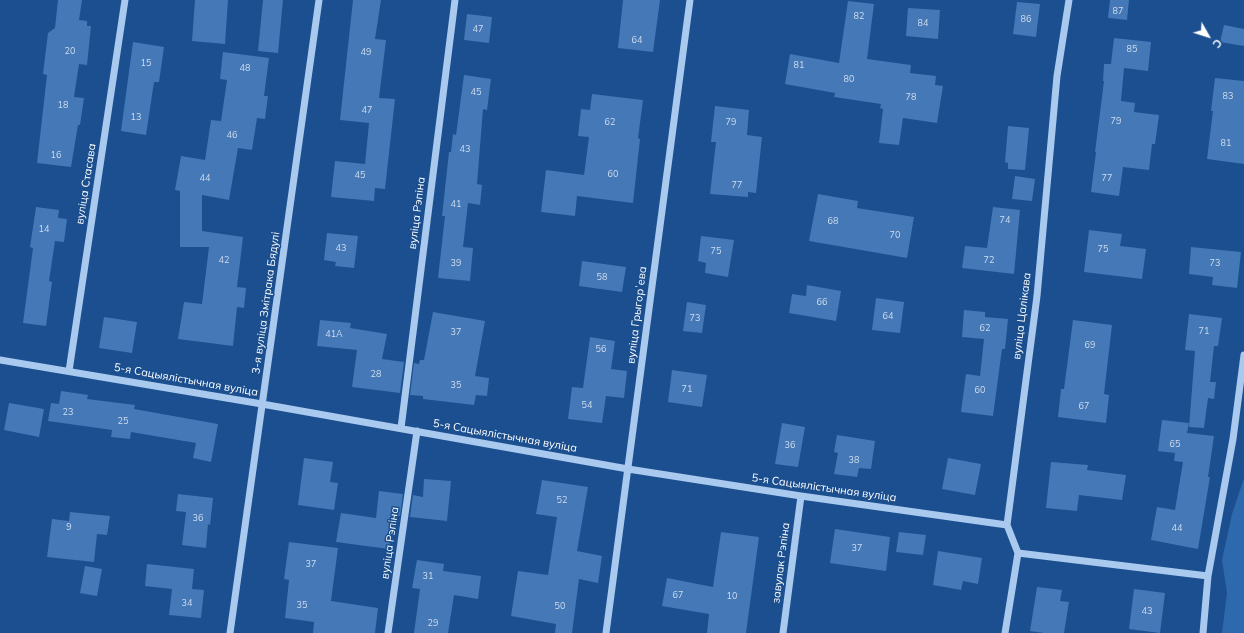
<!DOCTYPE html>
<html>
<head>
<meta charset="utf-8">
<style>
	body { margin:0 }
	#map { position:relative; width:1244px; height:633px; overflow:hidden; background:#1b4f8f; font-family:Mulish,sans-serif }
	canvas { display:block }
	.north { position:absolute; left:1188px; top:16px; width:40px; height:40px; -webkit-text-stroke:3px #1b4f8f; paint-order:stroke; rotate:129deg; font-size:11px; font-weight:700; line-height:16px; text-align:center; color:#fff }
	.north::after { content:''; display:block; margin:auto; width:14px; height:18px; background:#fff; clip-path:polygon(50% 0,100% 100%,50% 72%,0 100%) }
</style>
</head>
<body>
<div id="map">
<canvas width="1244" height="633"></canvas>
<div class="north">С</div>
</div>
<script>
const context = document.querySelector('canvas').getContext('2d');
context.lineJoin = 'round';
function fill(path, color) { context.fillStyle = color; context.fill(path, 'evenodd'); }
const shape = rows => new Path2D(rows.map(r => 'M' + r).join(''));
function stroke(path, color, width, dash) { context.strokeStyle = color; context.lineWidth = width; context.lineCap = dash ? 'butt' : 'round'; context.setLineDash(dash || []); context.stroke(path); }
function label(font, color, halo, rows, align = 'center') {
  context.font = font + ' Mulish,sans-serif'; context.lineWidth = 3; context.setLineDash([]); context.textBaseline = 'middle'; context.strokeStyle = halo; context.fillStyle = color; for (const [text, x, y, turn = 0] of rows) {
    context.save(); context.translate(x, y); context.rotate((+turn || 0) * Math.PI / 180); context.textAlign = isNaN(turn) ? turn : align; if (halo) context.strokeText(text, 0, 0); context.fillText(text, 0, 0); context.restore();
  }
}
const green = shape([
	[1244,478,1244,633,1222,633,1227,593,1222,560,1232,514]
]);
const building = shape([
	[58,0,82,0,79,20,87,21,87,26,91,26,87,65,79,64,74,97,84,98,80,125,78,125,71,167,37,163,47,75,43,74,48,33,55,28],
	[195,0,228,0,225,44,192,41],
	[263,0,283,0,278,53,258,51],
	[353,0,381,0,375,39,386,40,379,98,395,99,385,189,375,188,374,201,331,197,335,161,365,164,369,123,340,120],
	[623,0,660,0,653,52,618,48],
	[1110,0,1129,0,1127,20,1108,18],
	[848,1,874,4,867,59,911,65,910,73,936,76,935,85,943,86,937,123,903,118,899,145,879,143,883,109,880,108,881,104,834,97,835,93,785,84,790,54,839,63],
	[1017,2,1040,4,1036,37,1013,34],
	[908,8,940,10,938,39,906,36],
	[467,14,492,17,489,43,464,40],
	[1224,25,1244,29,1244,46,1220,42],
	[1114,38,1151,42,1148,71,1124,68,1121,101,1135,103,1134,112,1159,115,1155,144,1152,144,1149,170,1123,167,1119,196,1091,192,1096,152,1095,152,1104,81,1103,81,1104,64,1111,64],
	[133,42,164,47,159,82,154,82,146,135,121,131],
	[223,52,269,58,264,96,268,96,265,119,257,118,252,150,238,148,229,200,202,195,202,231,243,237,237,287,246,288,244,308,237,307,233,346,178,339,184,302,202,304,209,247,180,247,180,191,175,190,181,156,205,160,211,120,221,121,227,80,220,79],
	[464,75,491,79,487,110,483,109,477,184,482,185,480,205,468,203,463,247,473,248,470,281,438,278,445,216,442,216,449,152,451,152,453,134,456,135],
	[1215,78,1244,81,1244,164,1207,159,1213,111,1211,111],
	[592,94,643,100,638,138,640,139,633,203,577,196,575,216,541,212,546,170,584,175,589,137,578,136,581,109,590,110],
	[715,106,749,110,747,135,762,137,756,193,748,192,748,197,710,194,716,142,711,142],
	[1008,126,1029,128,1025,170,1008,169,1008,163,1005,162],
	[1015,176,1035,179,1032,201,1012,199],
	[818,194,858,201,857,208,914,217,907,258,809,241],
	[36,207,59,210,58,218,67,219,64,242,55,241,49,281,52,282,46,326,23,323,33,248,30,247],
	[993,207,1020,210,1014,274,962,268,965,246,987,248],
	[1089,230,1122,234,1120,246,1146,249,1142,279,1084,272],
	[327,233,358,236,354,268,335,266,336,262,324,260],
	[701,236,734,240,728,277,705,273,706,263,698,261],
	[1191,247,1241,252,1237,288,1212,285,1213,277,1189,274],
	[582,261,626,267,622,292,579,286],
	[807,285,841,291,836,321,789,313,792,294,806,296],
	[876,298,904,302,900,333,872,330],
	[687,302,706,305,702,333,683,331],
	[964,310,985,312,985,317,1008,319,1005,349,1002,349,993,416,961,412,966,374,980,376,984,339,962,337],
	[433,312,485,321,475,376,489,378,487,396,476,395,474,405,423,399,423,396,410,395,414,363,419,364,420,360,424,360],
	[1189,314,1222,318,1218,346,1214,346,1210,382,1216,382,1214,399,1208,398,1204,428,1189,427,1195,351,1185,350],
	[104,317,137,322,132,353,99,348],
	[320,320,351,323,350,328,387,334,382,359,404,362,400,393,352,387,357,350,317,346],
	[1073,320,1112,325,1104,394,1109,395,1106,423,1058,417,1061,389,1064,389],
	[590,337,615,341,611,369,627,371,624,398,606,396,602,423,568,419,572,387,583,388],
	[672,370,707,375,702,407,668,402],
	[61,391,88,395,87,399,135,405,134,409,218,424,211,462,193,458,196,443,131,432,130,439,111,437,112,430,48,421,51,403,59,404],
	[9,403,44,409,39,437,4,430],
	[1162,420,1189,423,1187,433,1214,436,1208,477,1210,477,1198,549,1151,540,1157,507,1175,510,1183,462,1174,461,1175,453,1158,451],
	[782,423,805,427,798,467,775,464],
	[837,435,875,441,871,469,859,468,857,477,834,474,838,453,834,452],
	[304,458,333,462,330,482,338,483,334,510,298,505],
	[948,458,981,464,975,495,942,489],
	[1051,462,1088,465,1087,470,1126,475,1122,500,1079,495,1077,511,1046,508],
	[424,479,451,481,447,521,410,517,413,495,423,497],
	[542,480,588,487,577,551,602,556,598,583,579,579,572,633,555,633,556,624,511,616,518,571,548,575,557,517,536,514],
	[379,491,403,494,400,516,394,516,389,549,336,542,341,513,376,518],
	[178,494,213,498,210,525,208,524,206,548,182,545,186,512,176,511],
	[70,512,110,516,107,535,97,534,94,562,47,557,52,519,69,521],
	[835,529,890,537,886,571,830,563],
	[721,532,759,537,746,633,707,633,709,614,662,606,667,578,713,587],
	[899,532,926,535,923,555,896,552],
	[289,542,338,548,331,601,378,608,375,633,313,633,314,622,285,618,289,580,284,579],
	[938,551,982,558,978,584,963,581,961,590,933,585],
	[417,560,444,564,443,571,481,576,478,599,454,595,448,633,414,633,420,589,412,588],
	[147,564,194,569,192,589,204,590,201,618,169,615,172,589,145,586],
	[85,566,102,569,97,596,80,593],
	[1037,587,1062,590,1060,601,1069,602,1064,633,1044,633,1030,631],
	[1134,589,1165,593,1160,633,1129,629]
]);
const minor = shape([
	[0,360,262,404,628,469,801,496,1007,525],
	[69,371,125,0],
	[401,428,455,0],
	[1018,553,1208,576],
	[230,633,319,0],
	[388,633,417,431],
	[606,633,690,0],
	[783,633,801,496],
	[1005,633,1018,553,1007,525,1037,296,1057,76,1069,0],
	[1203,633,1208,576,1233,439,1244,355]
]);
const numberNames = [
	["87",1118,11],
	["82",859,16],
	["86",1026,19],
	["84",923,23],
	["47",478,29],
	["64",637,40],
	["85",1132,49],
	["20",70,51],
	["49",366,52],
	["15",146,63],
	["81",799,65],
	["48",245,68],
	["80",849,79],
	["45",476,92],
	["83",1228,96],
	["78",911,97],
	["18",63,105],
	["47",367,110],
	["13",136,117],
	["79",1116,121],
	["62",610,122],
	["79",731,122],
	["46",232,135],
	["81",1226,143],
	["43",465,149],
	["16",56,155],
	["60",613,174],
	["45",360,175],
	["44",205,178],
	["77",1107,178],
	["77",737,185],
	["41",456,204],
	["74",1005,220],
	["68",833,221],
	["14",44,229],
	["70",895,235],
	["43",341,248],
	["75",1103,249],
	["75",716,251],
	["42",224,260],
	["72",989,260],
	["39",456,263],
	["73",1215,263],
	["58",602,277],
	["66",822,302],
	["64",888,316],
	["73",695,318],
	["62",985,328],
	["71",1204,331],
	["37",456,332],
	["41А",334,334],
	["69",1090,345],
	["56",601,349],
	["28",376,374],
	["35",456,385],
	["71",687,389],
	["60",980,390],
	["54",587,405],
	["67",1084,406],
	["23",68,412],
	["25",123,421],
	["65",1175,444],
	["36",790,445],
	["38",854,460],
	["52",562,500],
	["36",198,518],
	["9",69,527],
	["44",1177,528],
	["37",857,548],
	["37",311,564],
	["31",428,576],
	["67",678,595],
	["10",732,596],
	["34",187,603],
	["35",302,605],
	["50",560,606],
	["43",1147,611],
	["29",433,623]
];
const streetNames = [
	["вуліца Стасава",86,184,-81],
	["вуліца Рэпіна",417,213,-83],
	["3-я вуліца Змітрака Бядулі",266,303,-82],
	["вуліца Грыгорʼева",637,315,-83],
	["вуліца Цалікава",1022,316,-83],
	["5-я Сацыялістычная вуліца",186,380,10],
	["5-я Сацыялістычная вуліца",505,436,10],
	["5-я Сацыялістычная вуліца",824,488,8],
	["вуліца Рэпіна",390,543,-82],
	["завулак Рэпіна",781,563,-83]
];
fill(green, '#2e69ad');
fill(building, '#4478b7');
stroke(minor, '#a9c9ee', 7);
label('9px', '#d0dded', null, numberNames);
label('11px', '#fff', '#1b4f8f', streetNames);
</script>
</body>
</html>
